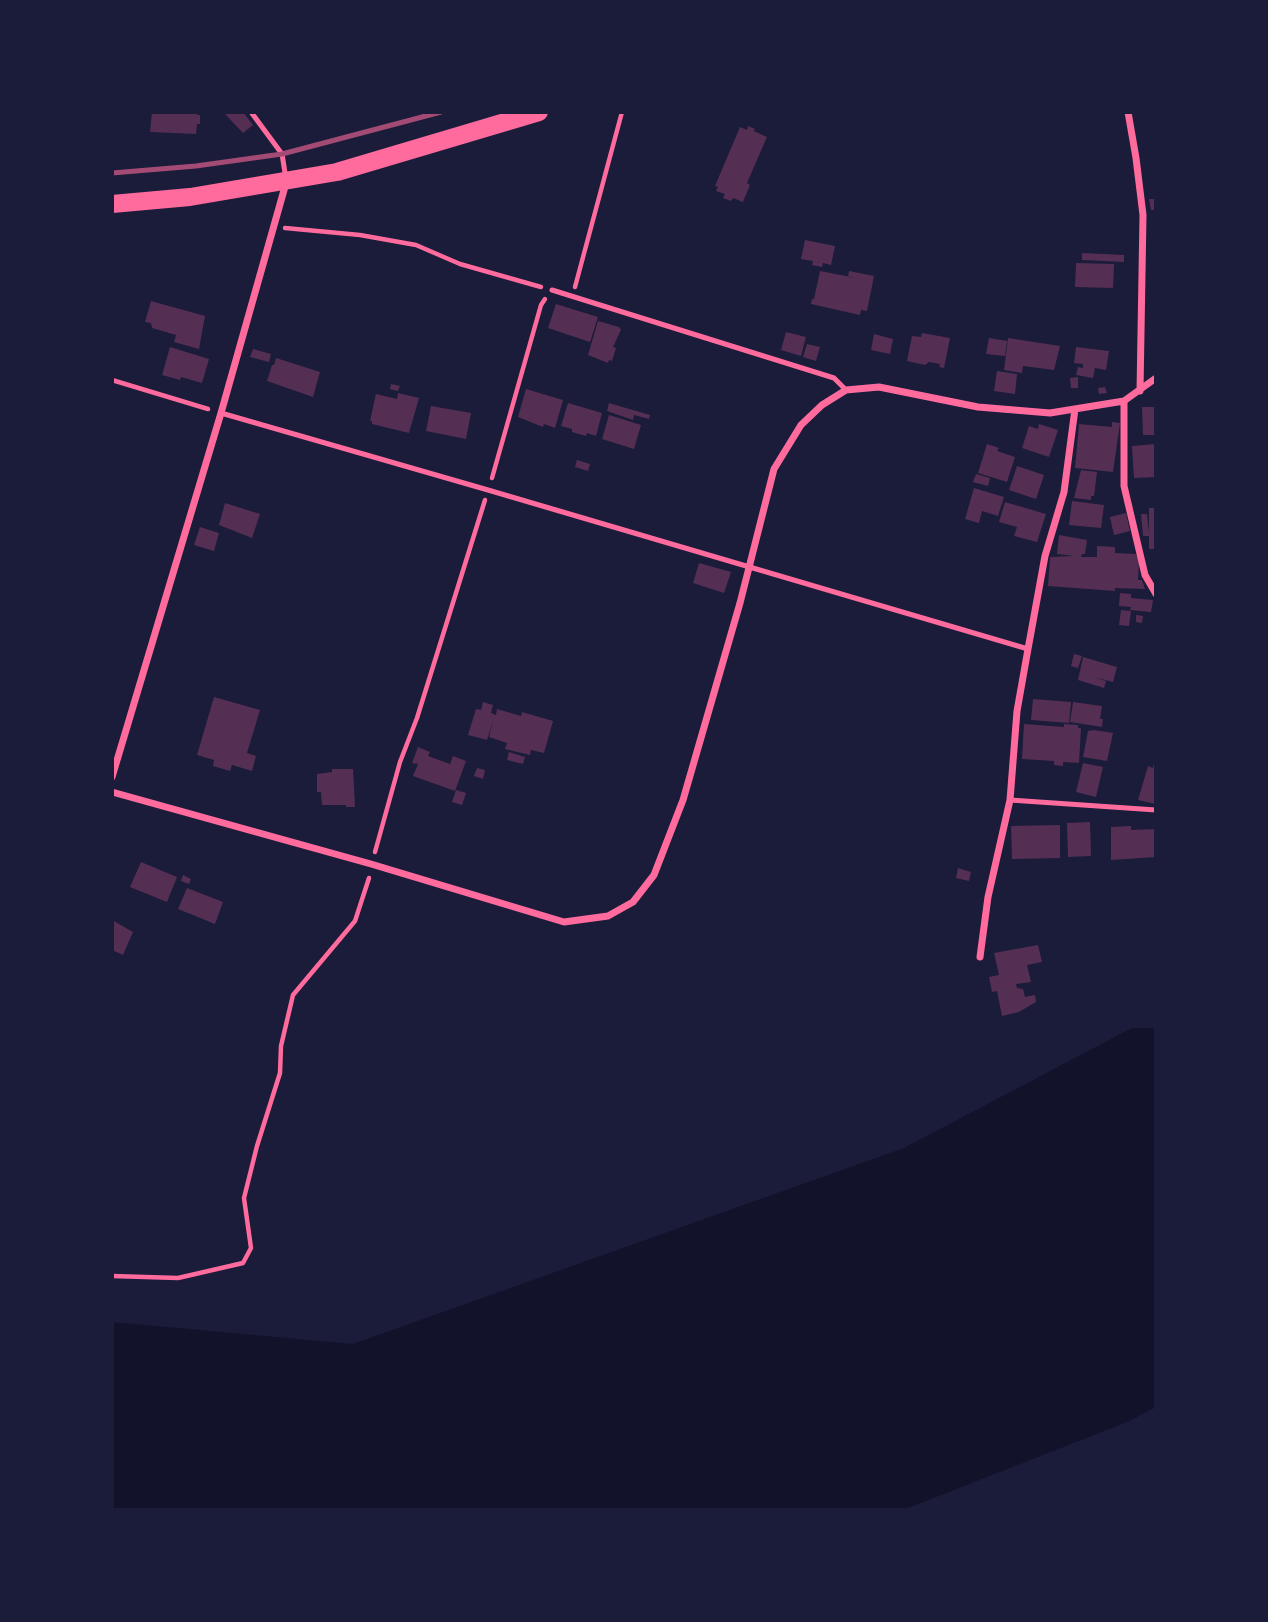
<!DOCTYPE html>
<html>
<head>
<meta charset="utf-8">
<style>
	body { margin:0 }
	#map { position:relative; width:1268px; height:1622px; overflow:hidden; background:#1b1b3a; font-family:"Space Grotesk",sans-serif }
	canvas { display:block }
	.frame { position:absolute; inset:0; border:114px solid #1b1b3a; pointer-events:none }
</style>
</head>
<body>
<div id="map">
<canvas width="1268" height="1622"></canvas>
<div class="frame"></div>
</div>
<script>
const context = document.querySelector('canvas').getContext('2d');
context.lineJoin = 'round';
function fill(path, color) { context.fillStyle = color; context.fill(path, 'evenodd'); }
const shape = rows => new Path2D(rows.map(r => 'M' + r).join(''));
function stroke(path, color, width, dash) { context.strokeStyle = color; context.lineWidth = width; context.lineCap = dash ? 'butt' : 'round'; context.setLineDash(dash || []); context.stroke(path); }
const water = shape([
	[1132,1028,1156,1028,1156,1407,1127,1422,903,1510,112,1510,112,1322,353,1344,904,1148]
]);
const building = shape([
	[152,112,197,112,197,115,200,115,200,124,197,124,196,134,150,132],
	[223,112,243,112,253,125,243,133],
	[748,126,755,129,754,131,767,137,747,183,750,185,743,202,733,198,731,201,723,198,725,194,716,191,718,187,715,186,740,127,747,130],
	[1149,199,1156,199,1156,210,1151,210],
	[805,240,835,246,831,265,823,263,822,267,812,265,813,261,801,259],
	[1082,253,1124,255,1124,262,1082,260],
	[1076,263,1114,264,1113,288,1075,287],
	[820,271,856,278,848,276,849,271,874,276,867,311,861,310,860,315,811,304,812,299,814,299],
	[151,301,205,316,199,349,174,342,176,335,152,328,151,323,145,322],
	[556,304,598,317,590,342,548,328],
	[598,321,619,327,621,330,613,347,616,348,612,361,609,360,608,363,588,355],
	[786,332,806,337,801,356,781,350],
	[922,333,950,338,944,368,939,367,940,364,929,362,925,365,907,361,912,336,921,337],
	[874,334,893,339,890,354,871,350],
	[989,338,1007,341,1005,356,986,354],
	[1008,338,1060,346,1054,370,1023,366,1022,373,1004,370],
	[807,344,820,347,816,361,803,357],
	[170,347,209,359,202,383,181,377,180,380,162,375],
	[1076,347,1109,351,1106,370,1095,368,1093,378,1076,375,1078,367,1083,368,1083,364,1074,363],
	[253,349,271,354,269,362,250,357],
	[276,358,320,372,313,397,267,381,272,365,274,365],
	[997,371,1017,374,1015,394,994,391],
	[1078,377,1078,388,1071,388,1070,378],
	[391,384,400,386,398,391,390,389],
	[1105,387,1107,393,1099,394,1098,388],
	[526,389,563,400,555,428,544,424,543,427,518,417],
	[398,393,419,398,409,433,372,424,372,421,370,421,376,394,397,399],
	[568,403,602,413,596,436,587,433,586,436,572,432,572,429,561,426],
	[609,403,650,415,649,419,634,415,633,420,607,411],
	[431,406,471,413,466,439,426,431],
	[1142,407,1156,407,1156,435,1143,435],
	[609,415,641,425,634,449,602,439],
	[1112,422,1120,423,1113,472,1075,468,1079,424,1112,427],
	[1039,424,1058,430,1049,457,1022,448,1029,426,1038,429],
	[987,444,999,448,997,451,1015,457,1007,482,978,473],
	[1156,444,1156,477,1134,478,1132,446],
	[577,460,590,464,588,471,575,467],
	[1017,466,1044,475,1036,499,1009,490],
	[1081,470,1097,472,1094,496,1091,496,1091,500,1074,498],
	[976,474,990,478,988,486,973,482],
	[974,488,1004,497,998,516,982,511,979,523,965,519],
	[1072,501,1104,505,1101,528,1069,525],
	[1005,502,1046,514,1037,542,1014,536,1017,527,999,522],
	[225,503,260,514,252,538,219,525],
	[1149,508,1156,508,1156,549,1149,549,1149,536,1143,536,1141,514,1147,514,1149,533],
	[1126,513,1130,531,1114,535,1110,517],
	[200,527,219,533,214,551,194,545],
	[1059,535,1087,540,1085,554,1082,554,1081,557,1097,557,1097,546,1115,547,1115,553,1136,554,1139,561,1138,580,1142,580,1145,589,1115,588,1115,591,1048,586,1050,557,1074,556,1057,554],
	[699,563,731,572,724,593,693,583],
	[1120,593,1131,594,1131,598,1153,600,1151,612,1130,610,1131,607,1119,606],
	[1121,610,1131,611,1129,626,1119,625],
	[1136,615,1143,616,1142,623,1136,622],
	[1074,654,1082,656,1078,668,1071,666],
	[1083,657,1117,667,1113,682,1094,677,1106,681,1104,688,1078,680],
	[214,697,260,710,247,753,256,756,252,771,232,765,230,771,213,766,214,760,197,755],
	[1033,699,1071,702,1069,723,1031,720],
	[483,702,493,705,491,713,496,715,497,709,521,716,522,712,553,721,544,753,531,750,530,755,505,749,507,743,489,737,493,721,487,740,468,735,476,709,481,710],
	[1073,702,1102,706,1100,719,1103,719,1102,727,1070,722],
	[1024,724,1064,727,1064,724,1078,725,1078,728,1081,728,1079,763,1063,762,1063,766,1054,765,1054,761,1022,759],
	[1094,730,1113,733,1107,761,1083,757,1088,731],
	[418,747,430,752,428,756,450,764,453,756,466,761,455,791,413,776,418,764,412,763],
	[509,752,525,757,523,764,507,760],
	[1155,759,1156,760,1156,804,1138,800,1148,766,1153,768],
	[1083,763,1103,767,1096,797,1076,792],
	[477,768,485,770,483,779,474,776],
	[332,769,353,769,355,807,346,807,346,805,322,805,321,792,317,792,317,774,332,772],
	[456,790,466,793,462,805,452,802],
	[1090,822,1091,856,1068,857,1067,823],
	[1060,825,1060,858,1012,859,1011,826],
	[1131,826,1131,830,1156,829,1156,857,1111,860,1111,827],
	[141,862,177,877,167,902,130,887],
	[958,868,971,872,969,881,956,878],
	[183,875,191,879,189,884,181,881],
	[187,888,223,902,215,924,178,909],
	[112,920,133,932,123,955,112,950],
	[1038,945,1042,962,1027,965,1031,982,1016,984,1017,988,1023,989,1025,997,1035,995,1036,1002,1019,1012,1002,1016,997,991,992,992,989,977,999,975,994,953]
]);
const path = shape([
	[285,228,360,235,416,245,460,264,541,287],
	[575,287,622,112],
	[112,380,208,409],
	[492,478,541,305,545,299],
	[375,852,400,762,417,718,485,500],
	[112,1276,178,1278,243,1263,251,1248,244,1198,257,1146,280,1073,281,1046,293,995,355,921,369,878]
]);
const service = shape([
	[251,112,282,154,286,179],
	[552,290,834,378,846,390],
	[221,413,488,490,1028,649],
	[1010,800,1156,810]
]);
const minor = shape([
	[1128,112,1136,158,1143,215,1140,391],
	[1124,401,1124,486,1145,575,1156,594],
	[112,777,221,413,286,183],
	[112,792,371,864,564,922,608,916,633,902,654,875,683,800,740,603,774,469,801,425,822,405,846,390,879,387,978,407,1050,413,1124,401,1156,378],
	[980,957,988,897,1010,800,1017,711,1028,649,1045,556,1064,492,1075,409]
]);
const trunk = shape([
	[112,204,190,197,337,172,539,112]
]);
const rail = shape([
	[112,173,196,166,282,154,441,112]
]);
fill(water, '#12122b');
fill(building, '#542f53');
stroke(path, '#ff6b9d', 4.5);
stroke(service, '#ff6b9d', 5);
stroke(minor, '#ff6b9d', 7);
stroke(trunk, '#ff6b9d', 18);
stroke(rail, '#a44b75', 5);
</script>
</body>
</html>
